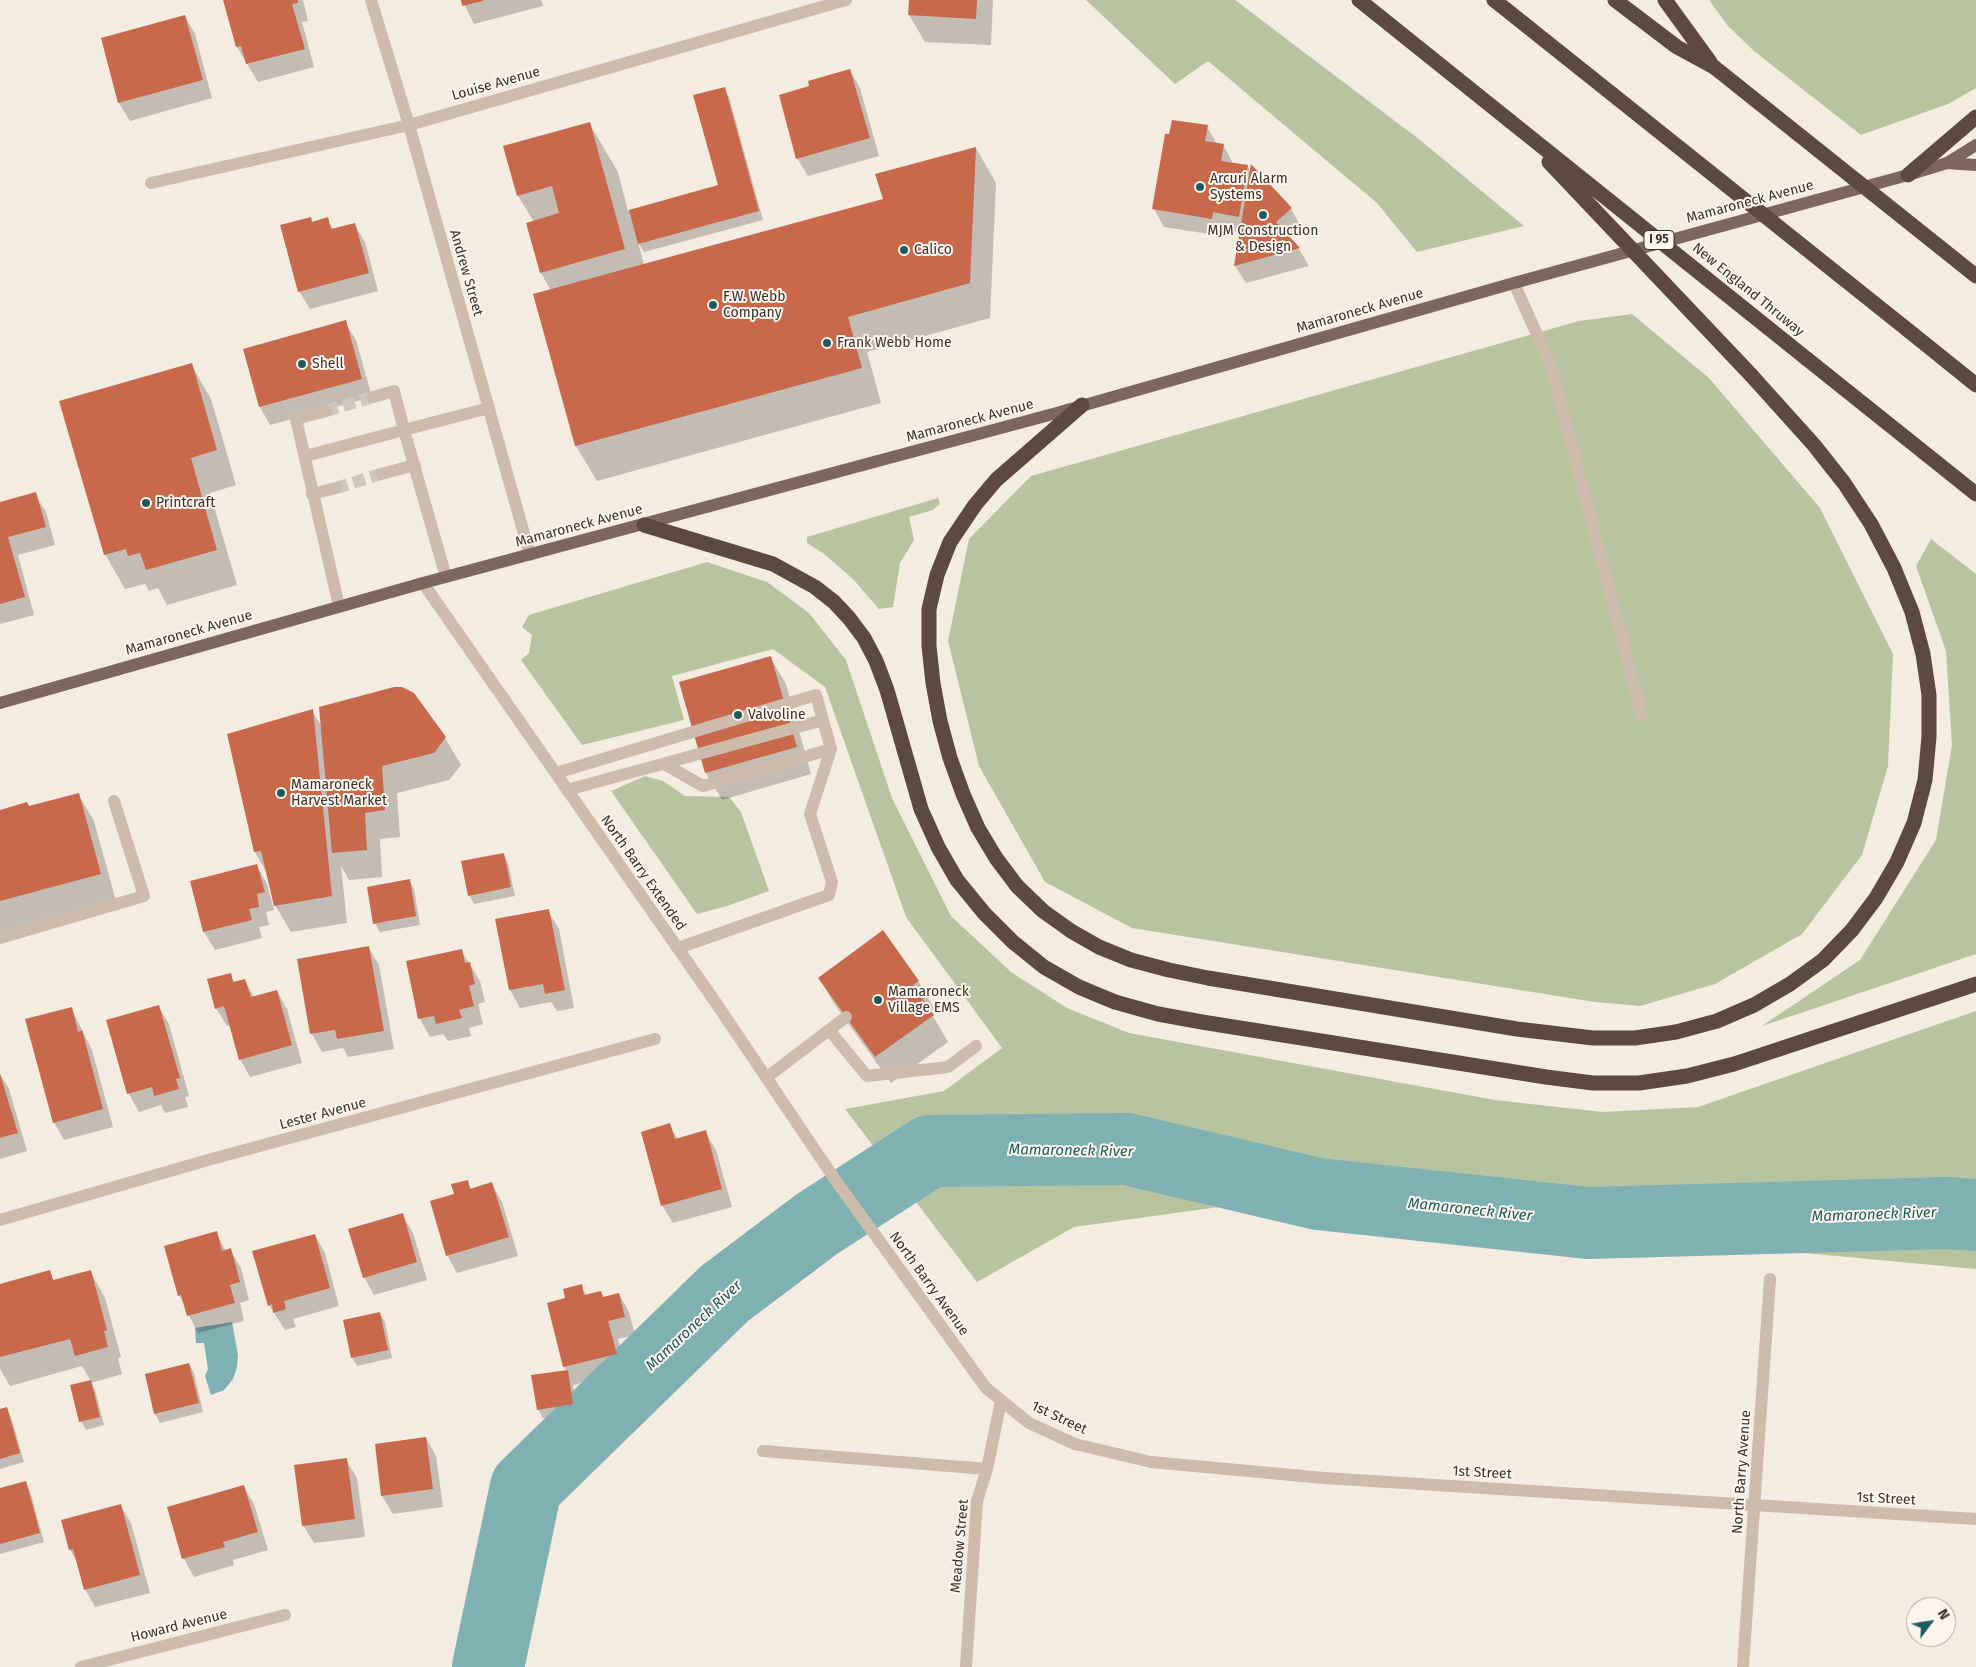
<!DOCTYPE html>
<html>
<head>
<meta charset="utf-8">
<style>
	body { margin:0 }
	#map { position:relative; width:1976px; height:1667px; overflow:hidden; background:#f4ebe1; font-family:"Fira Sans",sans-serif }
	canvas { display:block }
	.north { position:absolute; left:1906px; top:1597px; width:50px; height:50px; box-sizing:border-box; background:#fbf5ee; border:1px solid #aea6a0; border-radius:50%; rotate:59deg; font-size:14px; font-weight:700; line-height:20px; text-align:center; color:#3b302b }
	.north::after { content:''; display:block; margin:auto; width:18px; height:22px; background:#1f5a5e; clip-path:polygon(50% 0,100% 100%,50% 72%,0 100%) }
</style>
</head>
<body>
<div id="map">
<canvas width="1976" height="1667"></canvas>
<div class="north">N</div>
</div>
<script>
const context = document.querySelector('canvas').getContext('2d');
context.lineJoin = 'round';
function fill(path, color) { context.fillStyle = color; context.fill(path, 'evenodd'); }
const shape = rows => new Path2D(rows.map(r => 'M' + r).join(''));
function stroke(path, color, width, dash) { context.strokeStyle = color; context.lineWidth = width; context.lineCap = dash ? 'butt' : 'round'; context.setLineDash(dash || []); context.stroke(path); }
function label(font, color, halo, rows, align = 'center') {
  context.font = font + ' "Fira Sans",sans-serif'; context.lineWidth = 4; context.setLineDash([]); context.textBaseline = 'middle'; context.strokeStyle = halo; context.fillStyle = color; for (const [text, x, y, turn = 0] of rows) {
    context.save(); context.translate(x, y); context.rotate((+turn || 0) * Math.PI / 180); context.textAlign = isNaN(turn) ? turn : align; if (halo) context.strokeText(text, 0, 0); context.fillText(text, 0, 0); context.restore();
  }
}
const green = shape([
	[1086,0,1235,0,1420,140,1524,226,1417,252,1377,203,1208,61,1175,84],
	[1709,0,1976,0,1976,88,1948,104,1861,135,1754,51,1728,26],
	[1632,314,1709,378,1820,508,1893,654,1888,766,1862,855,1802,934,1715,984,1640,1006,1595,1002,1132,928,1045,882,979,766,948,641,969,539,1031,476,1579,321],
	[938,498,940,504,933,510,909,517,914,540,900,563,893,607,879,609,853,579,823,553,807,543,807,537],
	[1931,539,1976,574,1976,954,1762,1026,1860,960,1936,840,1952,745,1946,651,1916,566],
	[707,562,767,582,809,613,846,660,892,798,951,916,1011,972,1067,1008,1129,1033,1495,1100,1603,1112,1698,1107,1976,1011,1976,1269,1255,1202,1074,1227,977,1282,845,1109,944,1091,1002,1048,906,917,825,687,773,649,672,676,684,720,582,745,521,660,529,653,532,635,522,627,529,615],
	[645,776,663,781,685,796,729,797,741,812,769,891,727,906,697,914,611,791]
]);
const water = shape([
	[232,1322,238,1355,237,1367,233,1379,224,1390,211,1395,205,1376,208,1369,204,1343,196,1343,195,1328]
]);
const shadow = shape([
	[224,0,303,0,308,21,302,22,314,67,258,82,237,47],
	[462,0,541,0,543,6,474,24],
	[910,0,993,0,991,45,925,42,909,15],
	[185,16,195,34,212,98,130,121,119,103,102,39],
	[850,70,860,88,879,156,808,176,797,158,810,87],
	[724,88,729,97,763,220,644,252,638,242,644,265,884,200,976,148,996,183,990,318,867,352,881,403,597,481,576,446,535,295,551,291,541,273,527,224,534,222,518,196,589,123,618,172,628,211,719,186],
	[1207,127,1217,144,1223,145,1233,163,1247,166,1251,173,1291,209,1301,227,1289,238,1299,249,1309,266,1246,283,1235,266,1241,233,1223,230,1222,236,1164,227,1154,209],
	[310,218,313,223,327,219,334,230,354,224,365,242,378,291,310,309,299,291],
	[345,322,356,340,372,397,270,425,260,407,244,350],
	[191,364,211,399,236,485,210,493,237,585,167,605,158,588,149,591,145,584,125,589,105,554],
	[35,494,46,512,55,545,18,555,34,615,0,624,0,504],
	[770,657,786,684,811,774,722,800,706,773,681,683],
	[413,694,445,738,461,765,449,780,397,793,400,837,380,839,382,877,349,880,341,866,347,923,291,932,275,905,268,875,255,852,229,735,312,711,322,727],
	[78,794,94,821,116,901,0,932,0,811,29,808],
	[503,854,508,863,515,896,474,904,469,895],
	[257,866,267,884,274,910,266,912,269,925,259,927,262,938,215,950,204,932,192,882],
	[409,880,414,889,420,925,380,932,375,923],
	[548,911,559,929,574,1008,557,1011,551,1002,520,1008,510,990],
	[368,947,379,965,394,1049,348,1057,343,1048,322,1052,312,1034,298,960],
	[461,950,480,981,485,1002,478,1004,483,1024,469,1028,471,1036,448,1041,443,1034,430,1037,420,1019],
	[230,974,235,983,245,981,254,997,277,991,287,1009,302,1063,250,1077,240,1059,231,1025,227,1026,216,1008],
	[819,978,918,981,934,1008,930,1011,948,1042,891,1083,835,1005],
	[158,1006,169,1024,189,1096,185,1097,188,1107,165,1113,161,1105,139,1112,129,1094,107,1021],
	[71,1008,92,1050,113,1127,64,1140,54,1122],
	[0,1074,9,1089,27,1151,0,1159],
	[669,1125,678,1139,705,1132,716,1150,732,1207,673,1223,662,1205],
	[467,1181,472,1190,492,1184,502,1202,518,1256,457,1273,447,1255,455,1195],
	[402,1215,413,1233,427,1280,374,1295,364,1277],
	[216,1233,226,1251,230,1250,241,1268,249,1300,240,1303,244,1321,198,1333,179,1295],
	[315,1235,325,1253,339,1306,293,1319,296,1327,285,1330,269,1305],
	[90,1271,105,1298,121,1357,118,1358,122,1374,91,1383,95,1390,104,1425,86,1430,81,1421,91,1381,82,1366,10,1386,0,1369,0,1285,49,1272,54,1281],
	[581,1286,587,1296,601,1293,604,1298,619,1294,629,1312,635,1335,618,1339,626,1372,573,1385,577,1413,543,1418,538,1409,567,1371,564,1367,567,1299],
	[380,1314,385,1322,392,1358,357,1366,352,1357],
	[189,1364,194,1373,203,1412,160,1423,155,1414,146,1375],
	[6,1408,11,1417,24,1462,0,1469,0,1410],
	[426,1438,436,1456,443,1507,393,1514,382,1496],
	[346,1460,357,1478,365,1537,314,1543,303,1525],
	[25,1482,30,1491,44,1542,0,1554,0,1489],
	[243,1486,254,1504,268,1550,233,1560,234,1565,194,1577,184,1559,169,1508],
	[120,1505,131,1523,150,1593,95,1607,85,1589,78,1563,70,1550,62,1521]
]);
const river = shape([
	[488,1667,526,1487,724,1294,817,1224,930,1151,1127,1149,1318,1194,1588,1223,1947,1213,1976,1215]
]);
const building = shape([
	[223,0,298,0,298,3,292,4,305,49,246,64,241,46,236,47],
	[461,0,483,0,483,1,462,6],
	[909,0,977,0,976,19,908,15],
	[185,15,203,80,118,103,101,38],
	[850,69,870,138,796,159,779,95,809,86,808,81],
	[725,87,759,211,638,244,629,210,718,185,693,95],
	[1172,120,1208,125,1205,141,1224,144,1221,161,1248,165,1239,217,1213,212,1212,219,1152,209,1165,134,1169,134],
	[590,122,625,249,540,273,526,223,559,213,552,186,517,196,503,146],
	[976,147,970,283,848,317,862,368,575,446,533,294,883,199,875,174],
	[1251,164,1292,208,1276,222,1300,248,1234,266],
	[311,217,312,222,328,217,331,229,355,223,369,273,298,292,280,225],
	[346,320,362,379,259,407,243,349],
	[192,363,217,450,191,458,217,550,146,570,140,553,128,556,126,549,104,555,59,401],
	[36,492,46,527,8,537,25,597,0,604,0,502],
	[771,656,797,747,705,773,679,682],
	[394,687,402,687,414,693,446,737,434,753,382,766,385,810,365,813,367,850,332,853,319,707],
	[313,709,332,896,274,906,261,851,254,852,227,734],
	[79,793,101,874,0,901,0,810,27,802,29,806],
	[504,853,511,887,468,896,461,861],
	[257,864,265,892,257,894,259,907,249,909,252,920,203,932,190,881],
	[410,879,416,916,373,924,367,887],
	[549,909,565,990,545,994,543,984,509,990,495,919],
	[883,930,919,981,913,985,934,1015,875,1057,818,978],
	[369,946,384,1031,337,1039,335,1030,310,1034,297,959],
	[462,949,465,963,470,962,475,984,469,986,474,1006,459,1010,462,1018,436,1024,434,1016,418,1019,406,961],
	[231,973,233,982,245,979,251,997,277,990,292,1045,239,1060,224,1006,215,1009,207,979],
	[159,1005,180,1078,176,1079,179,1089,154,1096,152,1087,127,1094,106,1020],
	[72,1007,78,1032,82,1030,103,1109,53,1123,25,1019],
	[0,1074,18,1133,0,1138],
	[670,1123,675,1139,706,1130,722,1189,661,1206,641,1132],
	[468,1180,470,1189,492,1182,509,1237,446,1256,430,1201,454,1194,451,1184],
	[403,1213,417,1262,363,1278,348,1229],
	[217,1231,222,1251,231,1248,240,1282,230,1285,235,1303,187,1316,181,1295,178,1296,164,1246],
	[315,1234,330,1288,284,1301,286,1309,273,1313,272,1304,268,1306,252,1251],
	[50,1270,53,1280,91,1270,107,1330,104,1331,108,1347,75,1356,70,1339,0,1357,0,1284],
	[582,1284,584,1295,601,1291,603,1297,619,1293,625,1317,608,1321,617,1354,563,1367,547,1303,565,1298,563,1289],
	[380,1312,388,1350,351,1358,343,1320],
	[189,1363,199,1403,154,1414,145,1374],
	[568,1370,573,1404,537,1410,531,1375],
	[91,1380,100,1417,79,1422,70,1385],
	[7,1407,20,1453,0,1459,0,1409],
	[426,1437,433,1489,381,1496,375,1444],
	[347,1458,355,1519,302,1526,294,1465],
	[26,1481,40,1533,0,1544,0,1488],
	[244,1485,258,1532,223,1542,225,1547,182,1559,167,1507],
	[121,1504,140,1575,84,1590,73,1549,69,1550,61,1520]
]);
const minorTunnel = shape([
	[326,411,373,397],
	[336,488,381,474]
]);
const minor = shape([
	[371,0,409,125,530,555],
	[151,183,409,125,846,0],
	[1514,283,1551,366,1642,716],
	[373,397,394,391,404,430,489,408],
	[326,411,296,419,339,606],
	[305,456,404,430,446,577],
	[381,474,415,465],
	[312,494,336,488],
	[423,583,716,1003,836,1181,986,1388,1029,1423,1075,1444,1151,1462,1324,1478,1976,1519],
	[664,764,703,786,831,749],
	[556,773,816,695,823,720],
	[567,790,823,720,831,749,810,814,832,882,829,895,678,948],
	[0,938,144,896,114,801],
	[829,1030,846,1017],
	[766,1078,829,1030,867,1076,948,1067,976,1046],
	[0,1220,208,1160,655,1039],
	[763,1451,987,1469],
	[81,1667,285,1615],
	[966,1667,977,1501,987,1469,1001,1401],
	[1743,1667,1770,1279]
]);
const major = shape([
	[1947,163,1976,165],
	[0,703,423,583,1053,414,1514,283,1908,175,1947,163,1976,145]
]);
const highway = shape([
	[1359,0,1510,121],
	[1494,0,1612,94],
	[1615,0,1677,47,1714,67],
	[1665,0,1710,62],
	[1908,175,1976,117],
	[1909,331,1976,385],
	[1807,359,1976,494],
	[1082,405,996,480,975,505,950,542,937,575,929,609,929,646,933,683,940,721,950,758,963,794,978,828,996,858,1017,886,1043,911,1071,931,1099,947,1131,960,1169,970,1208,978,1517,1029,1593,1038,1635,1038,1676,1032,1717,1021,1754,1005,1790,984,1823,960,1852,930,1876,898,1897,862,1914,823,1925,780,1929,737,1929,695,1923,654,1912,612,1894,568,1871,524,1844,483,1814,445,1751,375],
	[644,525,773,564,815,587,834,602,849,618,864,638,876,661,887,690,921,809,938,847,957,880,984,913,1013,942,1044,967,1079,987,1115,1002,1158,1014,1202,1022,1546,1077,1593,1083,1639,1083,1687,1076,1734,1064,1976,984]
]);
const highwayBridge = shape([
	[1714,67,1976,276],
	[1612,94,1909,331],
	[1510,121,1807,359],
	[1549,162,1751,375]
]);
const markers = [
	[1200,187,5,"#1f5a5e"],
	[1263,215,5,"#1f5a5e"],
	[904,250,5,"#1f5a5e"],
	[713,305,5,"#1f5a5e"],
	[827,343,5,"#1f5a5e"],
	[302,364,5,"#1f5a5e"],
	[146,503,5,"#1f5a5e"],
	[738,715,5,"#1f5a5e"],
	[281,793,5,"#1f5a5e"],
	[878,1000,5,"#1f5a5e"]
];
const shields = [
	[1659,240,30]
];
const shieldNames = [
	["I 95",1659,240]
];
const streetNames = [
	["Louise Avenue",496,84,-16],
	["Mamaroneck Avenue",1750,202,-15],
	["Andrew Street",466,273,74],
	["New England Thruway",1748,290,39],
	["Mamaroneck Avenue",1360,311,-16],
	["Mamaroneck Avenue",970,421,-15],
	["Mamaroneck Avenue",579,526,-15],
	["Mamaroneck Avenue",189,633,-16],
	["North Barry Extended",643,873,55],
	["Lester Avenue",323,1114,-15],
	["North Barry Avenue",929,1284,54],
	["1st Street",1059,1418,25],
	["North Barry Avenue",1742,1472,-86],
	["1st Street",1482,1473,3],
	["1st Street",1886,1499,3],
	["Meadow Street",960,1546,-85],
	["Howard Avenue",179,1626,-14]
];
const poiNames = [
	["Arcuri Alarm",1210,179],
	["Systems",1210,195],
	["MJM Construction",1263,231,"center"],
	["& Design",1263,247,"center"],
	["Calico",914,250],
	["F.W. Webb",723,297],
	["Company",723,313],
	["Frank Webb Home",837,343],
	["Shell",312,364],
	["Printcraft",156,503],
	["Valvoline",748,715],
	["Mamaroneck",291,785],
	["Harvest Market",291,801],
	["Mamaroneck",888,992],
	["Village EMS",888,1008]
];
const waterNames = [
	["Mamaroneck River",1071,1151,1],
	["Mamaroneck River",1470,1210,6],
	["Mamaroneck River",1874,1215,-2],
	["Mamaroneck River",694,1326,-43]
];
fill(green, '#b8c4a0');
fill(water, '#7fb0b2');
fill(shadow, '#0003');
stroke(river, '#7fb0b2', 72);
fill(building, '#c8694b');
stroke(minorTunnel, '#cfc6bd', 12, [12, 6]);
stroke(minor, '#cdbbac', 12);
stroke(major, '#7d675c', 12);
stroke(highway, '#5c4a42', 15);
stroke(highwayBridge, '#5c4a42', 15);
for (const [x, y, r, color] of markers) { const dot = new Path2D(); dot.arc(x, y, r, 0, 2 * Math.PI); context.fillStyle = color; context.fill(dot); stroke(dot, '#fbf5ee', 2); }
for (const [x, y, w] of shields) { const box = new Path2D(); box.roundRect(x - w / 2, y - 9.5, w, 19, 4); context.fillStyle = '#fbf5ee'; context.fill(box); stroke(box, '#3b302b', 1); }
label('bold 12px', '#3b302b', null, shieldNames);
label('14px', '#3b302b', '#fbf5ee', streetNames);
label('14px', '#3b302b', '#fbf5ee', poiNames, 'left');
label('italic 15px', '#1f5a5e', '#fbf5ee', waterNames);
</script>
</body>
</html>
